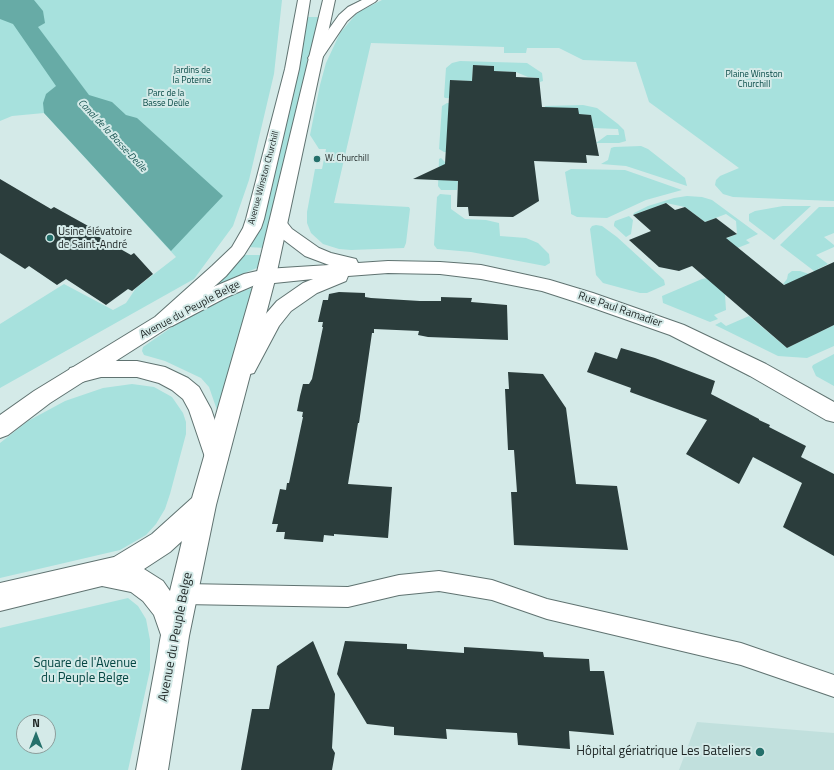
<!DOCTYPE html>
<html>
<head>
<meta charset="utf-8">
<style>
	body { margin:0 }
	#map { position:relative; width:834px; height:770px; overflow:hidden; background:#d4eae8; font-family:"Titillium Web",sans-serif }
	canvas { display:block }
	.north { position:absolute; left:16px; top:714px; width:40px; height:40px; box-sizing:border-box; background:#d4eae8; border:1px solid #8c9d9b; border-radius:50%; rotate:0deg; font-size:11px; font-weight:700; line-height:16px; text-align:center; color:#212928 }
	.north::after { content:''; display:block; margin:auto; width:14px; height:18px; background:#25706b; clip-path:polygon(50% 0,100% 100%,50% 72%,0 100%) }
</style>
</head>
<body>
<div id="map">
<canvas width="834" height="770"></canvas>
<div class="north">N</div>
</div>
<script>
const context = document.querySelector('canvas').getContext('2d');
context.lineJoin = 'round';
function fill(path, color) { context.fillStyle = color; context.fill(path, 'evenodd'); }
const shape = rows => new Path2D(rows.map(r => 'M' + r).join(''));
function stroke(path, color, width, dash) { context.strokeStyle = color; context.lineWidth = width; context.lineCap = dash ? 'butt' : 'round'; context.setLineDash(dash || []); context.stroke(path); }
function label(font, color, halo, rows, align = 'center') {
  context.font = font + ' "Titillium Web",sans-serif'; context.lineWidth = 4; context.setLineDash([]); context.textBaseline = 'middle'; context.strokeStyle = halo; context.fillStyle = color; for (const [text, x, y, turn = 0] of rows) {
    context.save(); context.translate(x, y); context.rotate((+turn || 0) * Math.PI / 180); context.textAlign = isNaN(turn) ? turn : align; if (halo) context.strokeText(text, 0, 0); context.fillText(text, 0, 0); context.restore();
  }
}
const built = shape([
	[697,722,834,733,834,770,679,770]
]);
const green = shape([
	[0,0,282,0,274,74,249,180,233,226,194,279,0,388,0,324,64,284,113,310,126,303,136,288,176,257,44,113,12,116,0,121],
	[382,0,834,0,834,201,733,197,723,194,715,185,716,180,720,176,739,168,649,102,636,62,583,60,559,48,527,48,526,53,504,53,504,47,371,43,334,203,409,207,410,209,406,243,404,248,351,250,339,249,323,244,311,233,307,223,307,212,315,169,322,169,326,149,319,149,310,135,320,85,326,63,340,33,358,12],
	[305,17,321,17,266,248,247,247],
	[460,61,527,63,542,73,543,81,540,82,539,78,528,77,516,72,494,71,494,66,473,65,472,81,450,80,484,100,445,98,444,97,446,68,452,63],
	[447,103,484,103,471,153,444,152,439,149,442,106],
	[583,105,597,108,618,124,624,130,626,141,619,143,596,143,607,135,619,135,618,129,593,128,591,115,546,113,545,106],
	[641,146,648,149,685,178,687,186,626,166,601,164,608,160,611,148,614,147],
	[441,158,446,163,444,180,458,181,457,190,441,190,438,186,439,159],
	[571,169,625,170,682,190,646,200,607,218,577,217,571,214,571,211,565,172],
	[440,194,451,195,451,209,465,219,486,220,499,223,500,236,526,238,538,243,549,254,550,263,545,266,471,252,437,249,434,245,437,197],
	[687,196,702,197,712,200,758,234,746,240,750,243,735,249,715,243,737,234,736,221,726,214,705,222,685,207,666,203,633,215,634,213,648,206,674,198],
	[783,206,811,206,774,240,749,221,749,214,755,211],
	[819,207,834,207,834,233,824,237,834,245,834,247,816,255,828,264,818,269,830,278,818,274,780,245],
	[629,216,633,220,631,234,626,237,614,226,614,224,615,221],
	[596,225,602,226,617,237,664,280,665,285,647,293,640,293,603,283,596,275,590,229,592,226],
	[243,255,265,255,262,266,247,272,212,290,210,289],
	[792,271,800,271,812,275,806,289,783,284,787,279,788,274],
	[707,278,743,287,725,295,726,310,714,315,718,319,710,322,663,303,662,296,702,279],
	[258,286,218,421,217,410,209,387,201,378,165,361,144,355,142,351,143,347,182,320,214,301],
	[749,316,787,348,834,325,834,346,807,358,778,356,715,325,721,322,726,326],
	[834,354,834,386,816,376,812,367,813,365],
	[132,384,154,387,172,397,183,413,186,422,186,434,170,494,165,509,156,524,146,535,120,550,0,578,0,443,28,421,65,401,103,388],
	[128,598,138,606,146,619,150,640,150,670,128,770,0,770,0,628],
	[24,722,48,722,48,746,24,746]
]);
const water = shape([
	[0,0,34,0,43,11,45,23,38,27,89,95,112,102,126,115,137,118,223,196,171,251,44,113,43,103,46,94,56,86,13,24,0,19]
]);
const building = shape([
	[473,65,494,66,494,71,516,72,516,77,539,78,542,107,578,108,579,114,591,115,599,156,586,155,587,163,534,161,539,201,513,217,469,216,468,207,457,207,458,181,413,179,445,164,450,80,472,81],
	[0,179,51,209,54,207,90,227,87,230,131,255,134,253,153,274,132,291,128,289,106,305,66,279,57,285,29,266,25,269,0,253],
	[666,203,675,210,685,207,705,222,716,218,737,234,726,238,784,285,834,262,834,325,787,348,692,266,679,271,659,267,629,240,651,231,633,215],
	[339,292,365,293,365,297,371,298,420,301,441,301,441,297,472,298,471,302,507,305,508,340,428,337,418,335,419,331,374,329,374,333,372,333,359,423,358,423,348,484,392,487,388,538,334,534,334,536,324,535,323,542,284,539,285,532,276,532,278,524,272,524,280,489,286,490,287,483,289,483,303,417,302,417,303,412,297,411,300,396,303,384,309,384,312,379,323,327,322,327,323,322,318,322,323,300,328,300,329,294],
	[621,348,655,358,715,381,711,394,759,419,759,420,770,425,769,427,806,446,801,457,834,474,834,556,783,527,802,483,753,457,739,484,686,454,707,420,630,392,631,388,587,372,595,352,617,359],
	[508,372,543,374,566,408,576,484,617,486,628,550,514,545,511,492,517,492,514,450,508,450,505,389,509,389],
	[313,641,335,694,332,748,335,753,332,770,241,770,252,709,269,709,277,666],
	[345,641,407,644,407,649,464,653,464,647,543,652,544,657,589,659,590,671,604,671,614,735,569,731,570,749,518,745,517,733,446,729,447,739,394,735,394,727,367,724,337,674]
]);
const service = shape([
	[439,571,492,580,547,599,741,643,834,675,834,697,741,665,547,619,492,600,439,591,399,595,348,607,184,604,177,601,174,594,177,587,184,584,348,587,399,575,439,571]
]);
const minor = shape([
	[278,217,284,219,292,229,319,248,331,253,356,259,358,263,388,261,440,262,481,265,550,280,593,293,684,325,766,364,834,402,834,422,826,420,750,376,670,335,579,303,542,291,481,279,440,274,388,273,348,276,346,281,317,293,291,311,279,326,254,373,246,375,238,373,235,367,264,316,277,301,303,283,313,279,255,285,227,297,172,326,165,328,158,326,155,321,158,316,213,287,244,274,266,269,329,265,305,256,280,237,269,223,272,219,278,217],
	[101,361,137,361,165,367,188,378,199,387,211,409,228,459,224,466,216,469,208,466,189,410,183,399,172,390,159,383,137,377,101,377,78,383,70,380,67,374,70,368,101,361]
]);
const tertiary = shape([
	[298,0,310,0,299,69,264,219,261,228,244,255,226,276,169,327,50,403,8,435,0,438,0,415,34,391,155,317,212,266,232,247,243,228,246,219,285,69,298,0],
	[323,0,335,0,276,276,216,505,189,636,168,770,136,770,161,635,154,615,143,601,131,592,102,586,0,611,0,583,114,557,152,534,192,498,256,276,323,0],
	[182,541,178,558,170,591,163,581,144,569,170,552,182,541]
]);
const trunk = shape([
	[362,0,377,0,375,2,356,13,347,21,320,61,310,61,308,58,339,15,348,7,362,0]
]);
const markers = [
	[317,159,4,"#25706b"],
	[50,238,4,"#25706b"],
	[760,752,5,"#25706b"]
];
const farParknames = [
	["Jardins de",192,71],
	["la Poterne",192,81],
	["Plaine Winston",754,75],
	["Churchill",754,85],
	["Parc de la",166,94],
	["Basse Deûle",166,104]
];
const farPoinames = [
	["W. Churchill",325,159]
];
const farStreetnames = [
	["Avenue Winston Churchill",264,178,-75]
];
const farWaternames = [
	["Canal de la Basse-Deûle",112,136,47]
];
const poiNames = [
	["Usine élévatoire",58,232],
	["de Saint-André",58,245]
];
const streetNames = [
	["Avenue du Peuple Belge",190,310,-28],
	["Rue Paul Ramadier",620,310,19]
];
const nearStreetnames = [
	["Avenue du Peuple Belge",176,637,-79]
];
const nearParknames = [
	["Square de l'Avenue",85,664],
	["du Peuple Belge",85,679]
];
const nearPoinames = [
	["Hôpital gériatrique Les Bateliers",751,752]
];
fill(built, '#c1e0dd');
fill(green, '#a7e1dd');
fill(water, '#67aba6');
fill(building, '#2b3d3c');
stroke(service, '#607371', 2);
stroke(minor, '#607371', 2);
stroke(tertiary, '#607371', 2);
stroke(trunk, '#607371', 2);
fill(service, '#fff');
fill(minor, '#fff');
fill(tertiary, '#fff');
fill(trunk, '#fff');
for (const [x, y, r, color] of markers) { const dot = new Path2D(); dot.arc(x, y, r, 0, 2 * Math.PI); context.fillStyle = color; context.fill(dot); stroke(dot, '#d4eae8', 1.5); }
label('9px', '#044643', '#d4eae8', farParknames);
label('9px', '#212928', '#d4eae8', farPoinames, 'left');
label('9px', '#212928', '#d4eae8', farStreetnames);
label('italic 10px', '#15514e', '#d4eae8', farWaternames);
label('11px', '#212928', '#d4eae8', poiNames, 'left');
label('11px', '#212928', '#d4eae8', streetNames);
label('13px', '#212928', '#d4eae8', nearStreetnames);
label('13px', '#044643', '#d4eae8', nearParknames);
label('13px', '#212928', '#d4eae8', nearPoinames, 'right');
</script>
</body>
</html>
